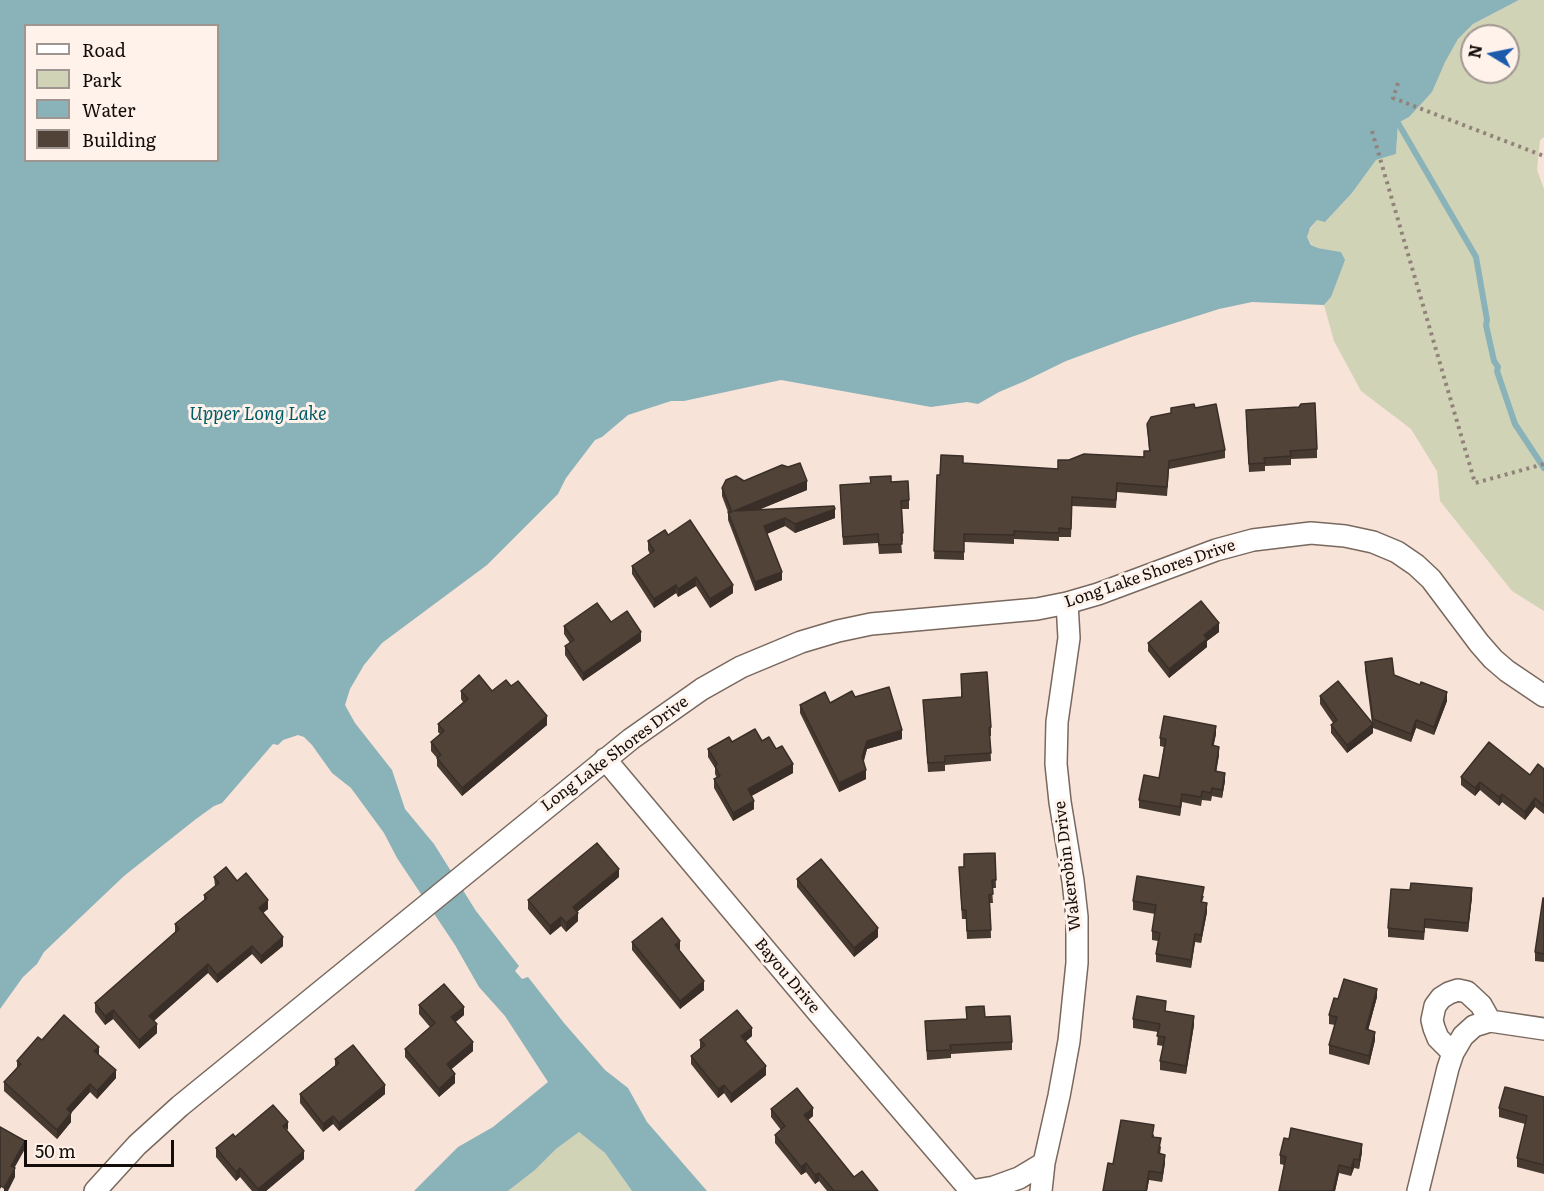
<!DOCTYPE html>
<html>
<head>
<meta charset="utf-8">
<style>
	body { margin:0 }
	#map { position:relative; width:1544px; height:1191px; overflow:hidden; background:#f7e3d7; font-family:Literata,serif }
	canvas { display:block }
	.legend { position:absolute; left:24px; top:24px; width:195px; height:138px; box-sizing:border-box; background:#fef2eb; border:2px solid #a09691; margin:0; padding:8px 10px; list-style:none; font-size:18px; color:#140d09 }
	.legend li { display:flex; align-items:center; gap:12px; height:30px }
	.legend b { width:30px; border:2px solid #a09691 }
	.north { position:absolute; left:1460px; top:24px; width:60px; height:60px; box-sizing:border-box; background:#fef2eb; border:2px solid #a09691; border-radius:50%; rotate:280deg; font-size:16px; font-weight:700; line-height:24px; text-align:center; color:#140d09 }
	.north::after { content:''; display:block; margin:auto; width:21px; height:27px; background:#1c5bac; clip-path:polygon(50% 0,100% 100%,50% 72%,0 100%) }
	.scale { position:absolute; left:24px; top:1140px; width:150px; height:27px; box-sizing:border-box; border:3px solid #140d09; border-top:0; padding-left:8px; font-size:18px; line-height:21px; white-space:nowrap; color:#140d09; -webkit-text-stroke:4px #fef2eb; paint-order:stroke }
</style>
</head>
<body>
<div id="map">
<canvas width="1544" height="1191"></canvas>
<ul class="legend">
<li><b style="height:8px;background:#fff"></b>Road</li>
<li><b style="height:16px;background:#d1d3b6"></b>Park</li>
<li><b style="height:16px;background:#8ab2b9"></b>Water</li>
<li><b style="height:16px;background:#524339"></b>Building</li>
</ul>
<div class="north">N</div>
<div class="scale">50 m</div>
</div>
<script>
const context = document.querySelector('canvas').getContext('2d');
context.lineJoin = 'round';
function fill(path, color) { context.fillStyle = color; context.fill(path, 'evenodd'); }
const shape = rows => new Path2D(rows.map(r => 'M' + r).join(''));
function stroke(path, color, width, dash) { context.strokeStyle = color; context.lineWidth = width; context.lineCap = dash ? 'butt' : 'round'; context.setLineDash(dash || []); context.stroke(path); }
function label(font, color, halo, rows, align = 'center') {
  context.font = font + ' Literata,serif'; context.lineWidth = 6; context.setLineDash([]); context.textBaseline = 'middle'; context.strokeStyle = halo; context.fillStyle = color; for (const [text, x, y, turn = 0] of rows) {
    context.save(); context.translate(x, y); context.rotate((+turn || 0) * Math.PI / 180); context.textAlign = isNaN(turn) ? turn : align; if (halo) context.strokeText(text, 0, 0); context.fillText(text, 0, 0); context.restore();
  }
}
const green = shape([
	[1519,0,1544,0,1544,137,1540,140,1537,170,1544,189,1544,611,1512,591,1440,501,1437,471,1411,429,1361,391,1334,341,1324,305,1331,297,1341,252,1318,248,1312,245,1307,237,1308,232,1317,220,1326,221,1352,193,1376,160,1396,154,1398,123,1409,117,1458,39,1473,24],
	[1472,36,1508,36,1508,72,1472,72],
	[579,1132,605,1153,632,1191,508,1191,535,1170,556,1149]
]);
const water = shape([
	[0,0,1519,0,1473,24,1458,39,1445,62,1432,92,1409,117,1398,123,1396,154,1376,160,1352,193,1325,222,1317,220,1310,228,1307,237,1311,245,1318,248,1341,252,1345,260,1331,297,1324,305,1252,302,1219,309,1134,336,1066,361,1025,381,999,392,978,404,967,402,931,407,781,380,684,401,671,401,628,415,602,437,595,440,566,478,558,494,487,565,382,643,364,665,350,689,345,705,355,723,392,770,405,809,434,844,476,911,519,966,515,971,522,979,528,977,564,1023,605,1070,628,1088,647,1122,707,1191,632,1191,605,1153,579,1132,556,1149,535,1170,508,1191,414,1191,458,1147,493,1127,548,1082,505,1016,479,987,455,945,397,858,384,833,351,788,332,773,312,745,304,737,298,735,283,740,278,745,273,744,222,803,214,806,196,819,124,876,44,952,37,964,23,977,0,1009],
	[26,26,218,26,218,160,26,160]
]);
const stream = shape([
	[1398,123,1476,257,1487,320,1486,325,1494,361,1498,367,1497,371,1515,424,1544,468]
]);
const path = shape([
	[1398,83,1393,98,1544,156],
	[1372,131,1475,483,1544,464]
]);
const street = shape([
	[605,759,821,1016,971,1191],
	[1453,1053,1438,1038,1434,1028,1432,1020,1435,1006,1441,998,1449,993,1458,990,1467,992,1481,1005,1490,1021],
	[95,1191,137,1145,180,1106,631,739,702,689,741,667,801,642,838,631,871,624,1037,609,1067,603,1098,594,1216,550,1253,540,1311,533,1345,536,1373,542,1397,552,1416,565,1431,579,1479,643,1493,659,1507,671,1544,696],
	[971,1191,994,1187,1019,1178,1044,1163],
	[1041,1191,1044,1163,1059,1096,1069,1041,1077,963,1077,917,1073,881,1060,802,1056,764,1057,722,1069,638,1067,603],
	[1418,1191,1448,1068,1453,1053,1463,1036,1474,1026,1490,1021,1544,1029]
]);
const wall = shape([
	[1171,408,1195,408,1225,450,1225,458,1169,469,1167,496,1117,492,1116,508,1072,506,1071,537,1059,537,1059,541,1014,539,1014,544,964,542,964,560,934,559,937,475,940,475,963,463,1058,469,1069,460,1144,457,1149,451,1147,424,1171,413],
	[1246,419,1317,449,1317,458,1291,459,1291,465,1265,466,1265,471,1249,472],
	[891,482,909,500,909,509,902,509,903,541,901,542,902,553,879,554,878,543,843,545,840,485],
	[722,488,807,490,758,510,835,518,795,533,785,526,767,534,782,580,755,591,728,520,728,512,722,496],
	[668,535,733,593,710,608,696,586,678,597,676,593,654,608,632,574,632,566,650,554,648,550,648,541],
	[611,622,641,641,583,681,565,655,565,646,570,643,564,634,564,626],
	[1219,632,1207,641,1207,647,1169,678,1148,651,1148,643],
	[1365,662,1394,675,1447,701,1434,735,1416,728,1411,742,1373,728,1373,726,1373,733,1347,753,1331,733,1331,725,1333,723,1320,704,1320,696,1372,724,1365,670],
	[961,674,991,727,991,736,990,736,991,761,945,765,945,771,928,772,923,700,961,697],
	[511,686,547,725,462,796,437,766,437,758,431,751,431,742,440,734,438,732,438,724,463,702,461,699,461,691,492,691],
	[855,697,902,739,867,749,864,761,866,779,839,792,800,713,800,705,830,703],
	[1216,734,1213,746,1219,755,1216,771,1225,781,1222,798,1212,796,1211,801,1202,800,1201,806,1182,802,1180,816,1139,808,1139,800,1159,778,1164,747,1160,746,1160,738],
	[762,741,776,749,793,773,751,796,754,809,733,821,714,788,714,779,717,778,715,774,715,768,708,757,708,749,732,742],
	[1544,769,1544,814,1535,807,1525,820,1502,802,1499,806,1480,790,1475,796,1461,785,1461,777,1530,775],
	[995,853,996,888,992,888,993,903,990,903,991,938,967,939,966,919,962,919,959,867,964,867],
	[214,877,237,881,268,909,263,913,283,946,261,964,252,954,217,983,208,973,154,1021,157,1033,139,1049,113,1019,105,1025,95,1012,95,1003,175,933,175,924,204,901,204,895,215,886],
	[619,877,577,912,578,921,566,932,561,926,550,935,528,909,528,900],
	[797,879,878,937,854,957,797,887],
	[1410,890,1472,897,1468,932,1425,928,1424,940,1388,937,1388,928],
	[1204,896,1202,902,1207,912,1201,943,1195,942,1191,968,1156,962,1156,954,1158,941,1152,940,1152,931,1155,914,1133,910,1133,901],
	[1544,898,1544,962,1535,961,1535,952],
	[632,942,680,949,679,950,704,990,680,1009,632,950],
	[1377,997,1368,1030,1375,1040,1369,1065,1329,1054,1329,1045,1335,1025,1329,1024,1329,1015,1338,999],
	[419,1005,464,1015,455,1022,473,1051,451,1069,455,1083,439,1097,405,1057,405,1049,430,1027,419,1014],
	[966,1007,985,1017,1012,1042,1012,1050,951,1054,951,1058,927,1060,925,1021,967,1019],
	[1166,1011,1194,1025,1186,1074,1160,1070,1160,1061,1163,1046,1157,1045,1158,1032,1133,1028,1133,1019],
	[752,1036,745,1042,766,1075,731,1103,724,1093,718,1098,691,1064,691,1056,700,1048,700,1040],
	[42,1040,99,1055,116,1078,97,1099,90,1092,71,1113,71,1122,57,1139,4,1091,4,1082,17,1067,17,1061],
	[335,1059,385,1094,339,1131,333,1124,323,1132,300,1103,300,1094,335,1066],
	[1544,1097,1544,1174,1517,1167,1517,1158,1525,1124,1499,1117,1499,1108],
	[771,1109,813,1116,808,1120,854,1177,878,1191,827,1191,819,1181,815,1184,806,1172,801,1175,775,1143,775,1135,781,1130,771,1117],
	[287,1131,304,1159,266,1191,252,1191,240,1177,236,1181,216,1157,216,1148,235,1137],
	[1154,1134,1154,1137,1161,1147,1160,1154,1165,1163,1162,1182,1149,1180,1147,1191,1103,1191,1113,1164],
	[1362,1152,1359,1169,1354,1168,1351,1176,1339,1173,1335,1191,1279,1191,1284,1165,1280,1164,1280,1155]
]);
const shadedWall = shape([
	[807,481,807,490,734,520,734,511],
	[835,509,835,518,795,533,795,524],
	[785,518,785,526,764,535,764,526],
	[782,572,782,580,755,591,755,582],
	[696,577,696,586,678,597,678,589],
	[676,585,676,593,654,608,654,599],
	[733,585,733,593,710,608,710,599],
	[1219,623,1219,632,1207,641,1207,647,1169,678,1169,669,1204,635],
	[641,632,641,641,583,681,583,673],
	[1447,692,1447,701,1434,735,1434,727],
	[547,716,547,725,462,796,462,788],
	[1416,720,1416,728,1411,742,1411,734],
	[1373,724,1373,733,1347,753,1347,745],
	[1216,726,1216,734,1212,754,1212,745],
	[902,730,902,739,867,749,862,765,862,757,867,741],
	[1219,747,1219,755,1215,780,1215,771],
	[793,764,793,773,748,798,748,789],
	[866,770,866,779,839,792,839,783],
	[1225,773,1225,781,1222,798,1222,790],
	[1480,782,1480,790,1475,796,1475,788],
	[1182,794,1182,802,1180,816,1180,807],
	[1502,794,1502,802,1499,806,1499,797],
	[1535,798,1535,807,1525,820,1525,812],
	[754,801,754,809,733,821,733,813],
	[619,869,619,877,573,915,573,907],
	[1472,888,1472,897,1468,932,1468,923],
	[268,900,268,909,259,916,259,908],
	[1207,903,1207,912,1201,943,1201,935],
	[578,913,578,921,566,932,566,923],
	[561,917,561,926,550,935,550,926],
	[878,928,878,937,854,957,854,948],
	[1195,934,1195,942,1191,968,1191,960],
	[283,937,283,946,261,964,261,956],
	[680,941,680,949,675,954,675,945],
	[252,946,252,954,217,983,217,975],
	[208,964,208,973,149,1025,149,1016],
	[704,981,704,990,680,1009,680,1001],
	[1377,989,1377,997,1366,1038,1366,1029],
	[464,1007,464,1015,451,1026,451,1017],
	[113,1010,113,1019,105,1025,105,1016],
	[1194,1016,1194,1025,1186,1074,1186,1066],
	[157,1024,157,1033,139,1049,139,1040],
	[752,1028,752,1036,741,1045,741,1036],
	[1375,1032,1375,1040,1369,1065,1369,1056],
	[473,1042,473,1051,447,1073,447,1064],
	[99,1047,99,1055,94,1051],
	[766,1066,766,1075,731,1103,731,1094],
	[116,1070,116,1078,97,1099,97,1091],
	[455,1074,455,1083,439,1097,439,1089],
	[90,1084,90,1092,71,1113,71,1122,57,1139,57,1130,67,1109],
	[385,1085,385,1094,339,1131,339,1123],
	[724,1085,724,1093,718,1098,718,1089],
	[813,1108,813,1116,804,1124,804,1115],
	[333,1116,333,1124,323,1132,323,1124],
	[288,1122,288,1130,283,1126],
	[25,1141,25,1149,11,1174,11,1166],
	[1362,1144,1362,1152,1359,1169,1359,1160],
	[304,1151,304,1159,266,1191,258,1191,258,1189],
	[1165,1155,1165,1163,1162,1182,1162,1173],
	[1354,1159,1354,1168,1351,1176,1351,1168],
	[806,1163,806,1172,801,1175,801,1167],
	[1339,1165,1339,1173,1335,1191,1333,1191],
	[15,1168,15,1177,8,1191,4,1191,4,1188],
	[240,1168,240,1177,236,1181,236,1172],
	[1149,1171,1149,1180,1147,1191,1146,1191],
	[819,1173,819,1181,815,1184,815,1175]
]);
const building = shape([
	[1315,403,1317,449,1290,451,1291,456,1264,458,1265,463,1249,464,1246,410,1299,407,1301,404,1315,403],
	[1194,404,1195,408,1216,404,1225,450,1169,461,1167,487,1117,483,1116,500,1072,497,1071,529,1059,528,1059,533,1014,531,1014,535,964,534,964,552,934,551,937,475,940,475,941,455,963,456,963,463,1058,469,1058,460,1069,460,1084,454,1144,457,1144,451,1150,451,1147,424,1151,417,1171,413,1171,408,1194,404],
	[800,463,807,481,734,511,834,506,835,509,795,524,785,518,764,526,782,572,755,582,728,512,732,512,722,488,726,480,736,476,744,481,782,465,788,467,800,463],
	[891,476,891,482,908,481,909,500,901,501,903,533,901,533,902,544,879,545,878,534,843,537,840,485,871,483,870,477,891,476],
	[690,520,733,585,710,599,696,577,678,589,676,585,654,599,632,566,654,551,648,541,665,530,668,535,690,520],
	[1201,601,1219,623,1204,635,1207,639,1169,669,1148,643,1201,601],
	[597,603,611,622,627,611,641,632,583,673,565,646,574,640,564,626,597,603],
	[1392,658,1394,675,1420,685,1421,682,1447,692,1434,727,1416,720,1411,734,1373,719,1365,662,1392,658],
	[987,672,991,727,989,728,991,753,945,756,945,762,928,763,923,700,962,697,961,674,987,672],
	[479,675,492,691,506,680,511,686,518,681,547,716,462,788,437,758,441,755,431,742,444,731,438,724,468,699,461,691,479,675],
	[1338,681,1373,724,1347,745,1331,725,1337,720,1320,696,1338,681],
	[889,687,902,730,867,741,862,757,866,770,839,783,800,705,825,692,830,703,852,691,855,697,889,687],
	[1164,716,1216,726,1212,745,1219,747,1215,771,1225,773,1222,790,1212,788,1211,793,1202,791,1201,797,1182,794,1180,807,1139,800,1144,775,1159,778,1166,739,1160,738,1164,716],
	[755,729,762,741,769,737,776,749,782,746,793,764,748,789,754,801,733,813,714,779,720,776,715,766,717,764,708,749,729,737,732,742,755,729],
	[1489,742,1530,775,1538,764,1544,769,1544,806,1535,798,1525,812,1502,794,1499,797,1480,782,1475,788,1461,777,1489,742],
	[597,843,619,869,573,907,578,913,566,923,561,917,550,926,528,900,597,843],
	[995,853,996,880,992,880,993,894,989,895,991,930,967,931,966,910,962,910,959,867,964,867,964,854,995,853],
	[821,859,878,928,854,948,797,879,821,859],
	[226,867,237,881,246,873,268,900,259,908,283,937,261,956,252,946,217,975,208,964,149,1016,157,1024,139,1040,113,1010,105,1016,95,1003,179,929,175,924,207,898,204,895,219,883,214,877,226,867],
	[1137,876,1204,887,1201,902,1207,903,1201,935,1195,934,1191,960,1156,954,1160,933,1152,931,1156,905,1133,901,1137,876],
	[1411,883,1472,888,1468,923,1425,919,1424,932,1388,928,1391,889,1410,890,1411,883],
	[1543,898,1544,898,1544,954,1535,952,1543,898],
	[662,918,680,941,675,945,704,981,680,1001,632,942,662,918],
	[1344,979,1377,989,1366,1029,1375,1032,1369,1056,1329,1045,1337,1017,1329,1015,1334,998,1338,999,1344,979],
	[444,984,464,1007,451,1017,473,1042,447,1064,455,1074,439,1089,405,1049,435,1023,419,1005,444,984],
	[1137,996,1166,1001,1165,1011,1194,1016,1186,1066,1160,1061,1165,1037,1157,1036,1160,1024,1133,1019,1137,996],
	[984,1006,985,1017,1010,1016,1012,1042,950,1045,951,1050,927,1051,925,1021,967,1019,966,1007,984,1006],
	[737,1010,752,1028,741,1036,766,1066,731,1094,724,1085,718,1089,691,1056,705,1045,700,1040,737,1010],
	[64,1015,99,1047,94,1051,116,1070,97,1091,90,1084,67,1109,71,1113,57,1130,4,1082,21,1064,17,1061,38,1037,42,1040,64,1015],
	[353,1045,385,1085,339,1123,333,1116,323,1124,300,1094,339,1063,335,1059,353,1045],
	[1505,1087,1544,1097,1544,1165,1517,1158,1527,1116,1499,1108,1505,1087],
	[797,1088,813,1108,804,1115,854,1177,862,1171,878,1191,834,1191,819,1173,815,1175,806,1163,801,1167,775,1135,785,1126,771,1109,797,1088],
	[273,1105,288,1122,283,1126,304,1151,258,1189,240,1168,236,1172,216,1148,233,1134,235,1137,273,1105],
	[1121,1120,1154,1125,1152,1137,1161,1138,1158,1153,1165,1155,1162,1173,1149,1171,1146,1191,1103,1191,1108,1163,1113,1164,1121,1120],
	[0,1127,25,1141,11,1166,15,1168,4,1188,1,1186,0,1188,0,1127],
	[1291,1128,1362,1144,1359,1160,1354,1159,1351,1168,1339,1165,1333,1191,1279,1191,1286,1157,1280,1155,1284,1138,1289,1139,1291,1128]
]);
const streetNames = [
	["Long Lake Shores Drive",1150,574,-19],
	["Long Lake Shores Drive",615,754,-37],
	["Wakerobin Drive",1068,866,-97],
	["Bayou Drive",787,976,50]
];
const waterNames = [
	["Upper Long Lake",258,415]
];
fill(green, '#d1d3b6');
fill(water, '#8ab2b9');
stroke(stream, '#8ab2b9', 6);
stroke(street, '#79685e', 24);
stroke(path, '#91837a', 4, [3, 4.5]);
stroke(street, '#fff', 21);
fill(wall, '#473a31');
fill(shadedWall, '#392f28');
fill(building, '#524339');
stroke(building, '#392f28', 1.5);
label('16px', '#140d09', '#fef2eb', streetNames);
label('italic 18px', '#005b66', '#fef2eb', waterNames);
</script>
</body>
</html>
